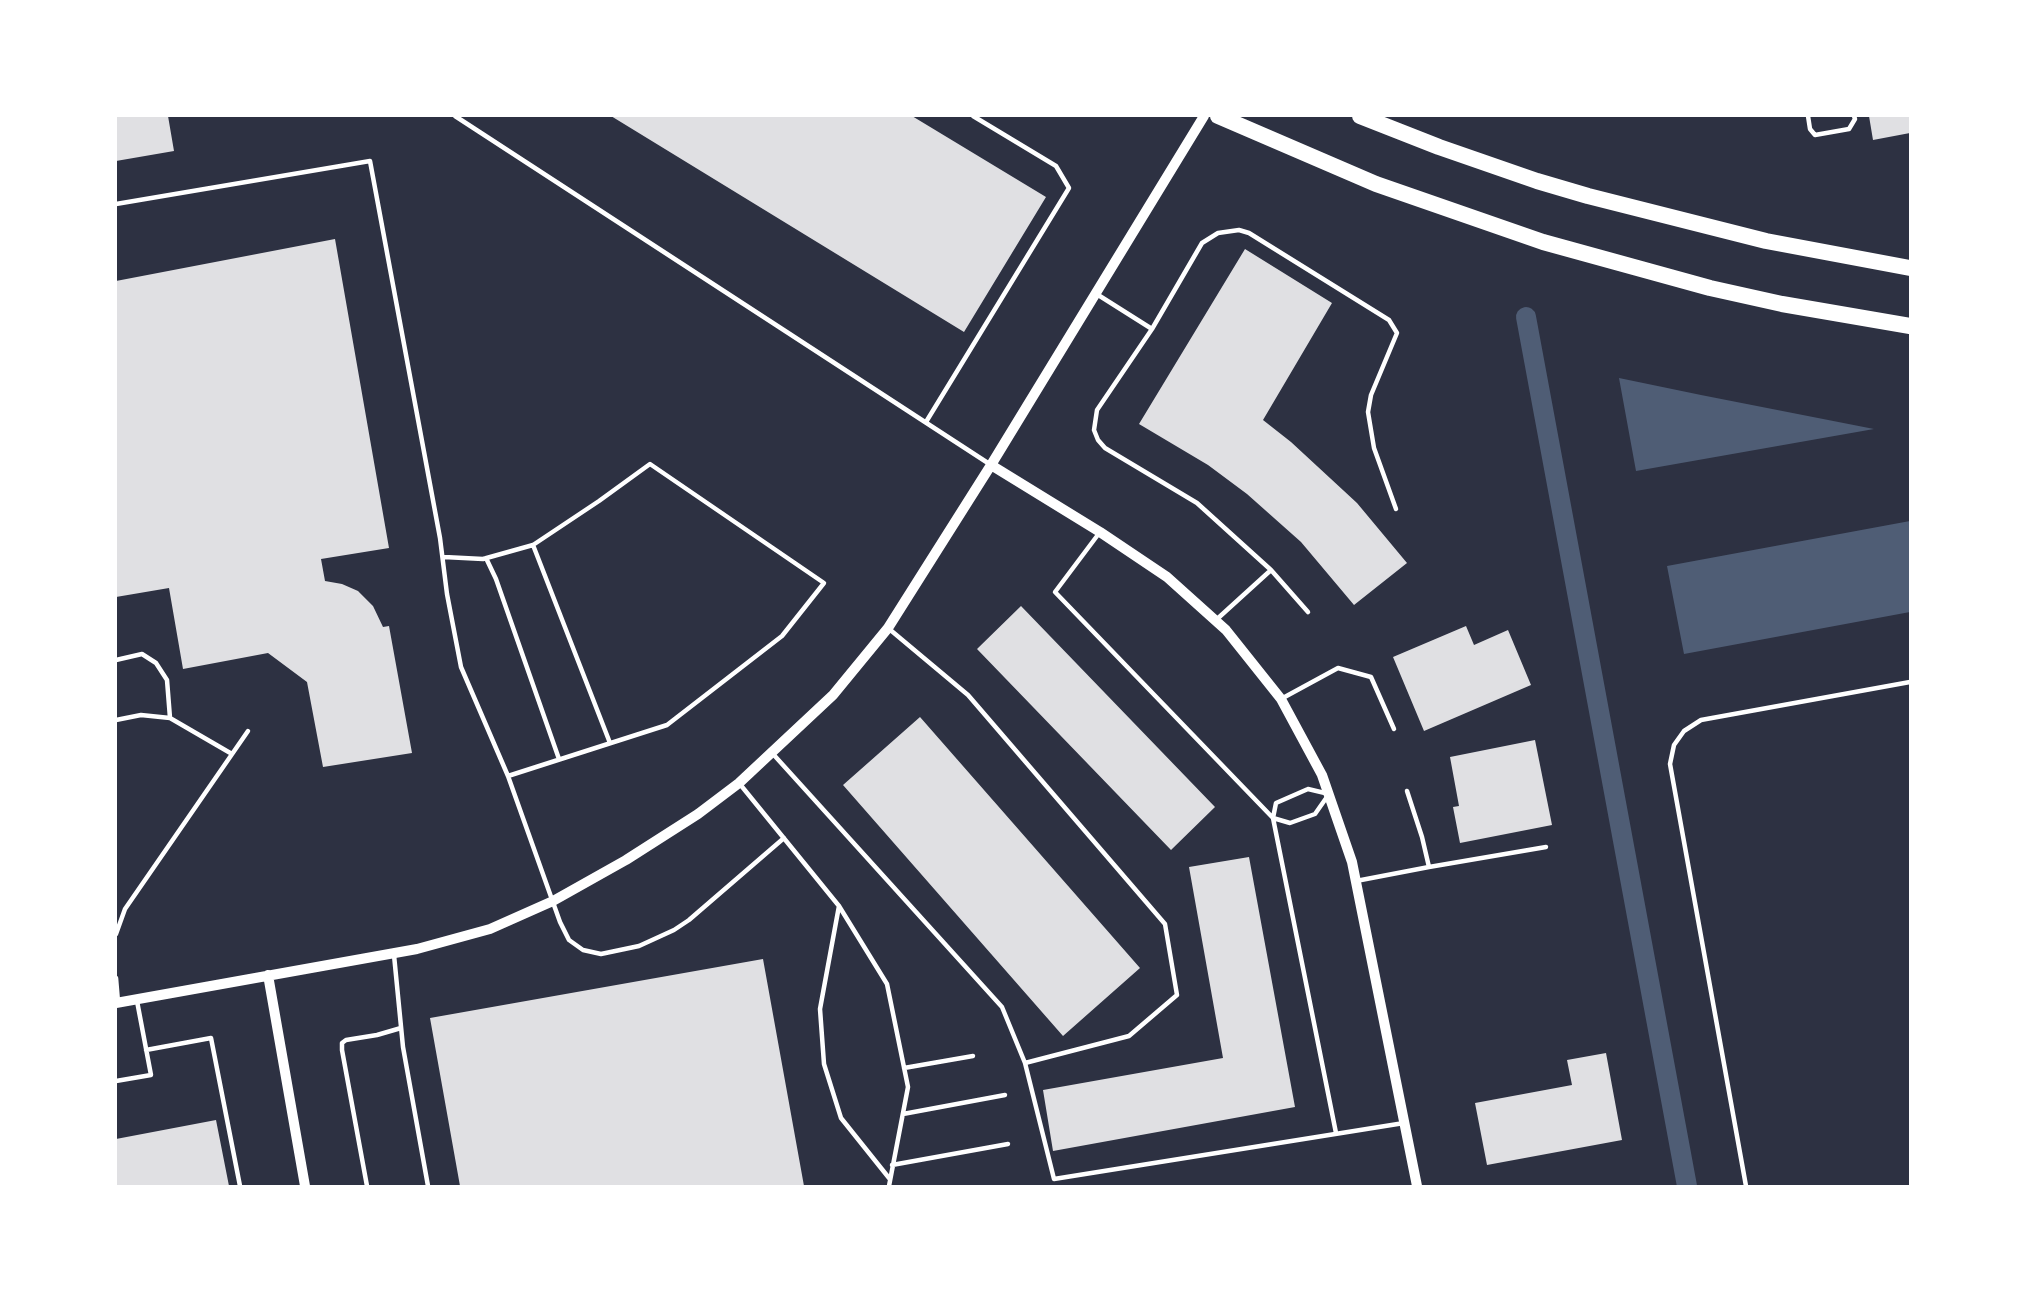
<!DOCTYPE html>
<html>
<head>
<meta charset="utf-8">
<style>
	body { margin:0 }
	#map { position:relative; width:2026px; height:1302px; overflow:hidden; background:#2d3142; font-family:"PT Serif",serif }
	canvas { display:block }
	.frame { position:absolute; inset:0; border:117px solid #fff; pointer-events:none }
</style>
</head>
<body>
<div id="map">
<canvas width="2026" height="1302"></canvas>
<div class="frame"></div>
</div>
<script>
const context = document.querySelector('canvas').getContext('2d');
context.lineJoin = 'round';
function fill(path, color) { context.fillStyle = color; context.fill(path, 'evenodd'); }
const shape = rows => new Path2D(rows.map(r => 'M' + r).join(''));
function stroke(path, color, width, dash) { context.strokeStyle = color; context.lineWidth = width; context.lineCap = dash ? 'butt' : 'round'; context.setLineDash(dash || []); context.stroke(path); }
const water = shape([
	[1619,378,1701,395,1874,429,1636,471],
	[1910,521,1910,612,1684,654,1667,566]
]);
const canal = shape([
	[1526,317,1687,1186]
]);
const building = shape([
	[116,116,168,116,174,151,116,161],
	[611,116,912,116,1046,197,964,332],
	[1869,116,1910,116,1910,133,1873,140],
	[335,239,389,548,321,559,325,581,342,584,358,591,373,606,383,627,389,626,412,753,323,767,307,682,268,653,183,669,169,588,116,597,116,281],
	[1245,249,1332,303,1263,420,1291,442,1357,503,1407,563,1354,605,1301,542,1247,494,1208,465,1139,424],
	[1021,606,1215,807,1171,850,977,649],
	[1466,626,1474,645,1508,630,1531,685,1424,731,1393,657],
	[920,717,1140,968,1063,1036,843,785],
	[1535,740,1552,825,1460,843,1453,807,1459,806,1450,757],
	[1249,857,1295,1107,1053,1151,1043,1090,1223,1058,1189,867],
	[763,959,804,1186,460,1186,430,1018],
	[1606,1053,1622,1140,1487,1165,1475,1103,1572,1085,1567,1060],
	[216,1120,229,1186,116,1186,116,1139]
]);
const service = shape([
	[455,116,991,465],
	[1808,116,1810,129,1815,135,1849,129,1855,119,1854,116],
	[116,204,370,161,440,538,447,594,461,667,508,776,560,922,569,940,583,950,601,954,639,946,674,930,689,920,784,838],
	[1095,293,1152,329,1202,243,1218,233,1239,230,1249,233,1389,320,1397,333,1371,395,1368,412,1374,448,1396,509],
	[1152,329,1097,410,1094,430,1098,440,1105,448,1197,503,1271,570,1216,620],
	[926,422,1069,188,1056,166,973,116],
	[1100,532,1055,592,1273,818,1336,1133],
	[533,545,610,743],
	[444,557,483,559,533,545,599,501,650,464,824,583,782,636,667,725,508,776],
	[486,558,496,579,559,759],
	[1271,570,1308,612],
	[888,628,968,695,1165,924,1177,995,1129,1036,1025,1063],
	[116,660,142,654,156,663,167,680,170,718],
	[1281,699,1338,668,1371,677,1394,729],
	[116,720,141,715,170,718,232,754],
	[773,754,1002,1007,1025,1063,1054,1179,1404,1123],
	[739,783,839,906,887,984,908,1087,889,1186],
	[1308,789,1329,794,1315,814,1290,823,1273,818,1276,803,1308,789],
	[1429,867,1546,847],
	[1356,881,1429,867,1422,837,1407,791],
	[839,906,820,1009,824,1064,841,1118,889,1178],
	[116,934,125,909,248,731],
	[394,955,403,1047,428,1186],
	[116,978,118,1002],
	[146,1050,211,1038,240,1186],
	[904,1068,973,1056],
	[116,1081,151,1075,137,1001],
	[903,1114,1005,1095],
	[892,1165,1008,1144],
	[367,1186,342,1050,342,1043,346,1040,377,1035,401,1028],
	[1746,1186,1670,764,1674,745,1684,731,1701,720,1910,682]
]);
const tertiary = shape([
	[991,465,1100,532,1167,577,1226,630,1281,699,1322,775,1352,862,1417,1186],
	[268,975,305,1186],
	[116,1003,417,949,490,929,553,901,626,860,698,814,739,783,833,695,888,628,991,465,1204,116]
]);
const trunk = shape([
	[1218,116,1376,184,1543,242,1710,288,1782,304,1910,326],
	[1360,116,1439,147,1537,181,1588,196,1766,241,1910,268]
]);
fill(water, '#4f5d75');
stroke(canal, '#4f5d75', 20);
fill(building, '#e0e0e3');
stroke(service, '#fff', 4.5);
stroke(tertiary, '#fff', 10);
stroke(trunk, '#fff', 16);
</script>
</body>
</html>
